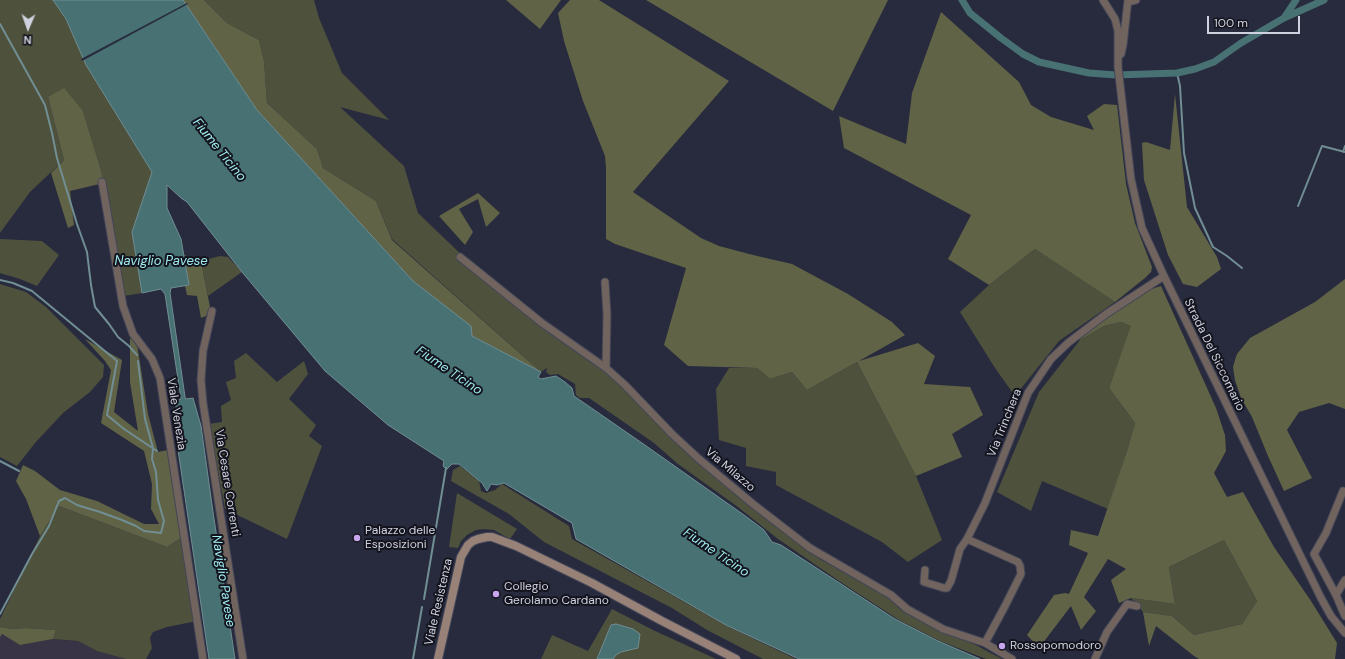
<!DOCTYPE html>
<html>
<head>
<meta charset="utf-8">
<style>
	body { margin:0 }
	#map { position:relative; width:1345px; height:659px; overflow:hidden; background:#282b3e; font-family:"DM Sans",sans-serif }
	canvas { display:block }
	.north { position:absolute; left:8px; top:8px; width:40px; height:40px; -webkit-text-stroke:3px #13141d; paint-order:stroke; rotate:182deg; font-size:11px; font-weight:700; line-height:16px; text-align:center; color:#cfd1de }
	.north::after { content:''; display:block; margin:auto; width:14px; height:18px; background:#cfd1de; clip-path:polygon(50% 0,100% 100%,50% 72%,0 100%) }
	.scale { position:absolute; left:1207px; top:16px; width:93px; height:18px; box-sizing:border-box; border:2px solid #cfd1de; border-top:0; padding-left:5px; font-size:12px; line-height:14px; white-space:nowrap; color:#cfd1de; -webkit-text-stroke:3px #13141d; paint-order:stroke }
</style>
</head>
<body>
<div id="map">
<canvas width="1345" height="659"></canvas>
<div class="north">N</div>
<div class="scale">100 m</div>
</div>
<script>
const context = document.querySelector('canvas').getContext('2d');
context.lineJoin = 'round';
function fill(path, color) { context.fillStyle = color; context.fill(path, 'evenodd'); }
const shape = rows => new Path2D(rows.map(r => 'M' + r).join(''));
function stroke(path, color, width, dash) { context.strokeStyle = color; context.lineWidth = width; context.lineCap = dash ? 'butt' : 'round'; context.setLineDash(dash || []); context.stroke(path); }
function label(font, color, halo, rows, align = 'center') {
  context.font = font + ' "DM Sans",sans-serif'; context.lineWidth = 4; context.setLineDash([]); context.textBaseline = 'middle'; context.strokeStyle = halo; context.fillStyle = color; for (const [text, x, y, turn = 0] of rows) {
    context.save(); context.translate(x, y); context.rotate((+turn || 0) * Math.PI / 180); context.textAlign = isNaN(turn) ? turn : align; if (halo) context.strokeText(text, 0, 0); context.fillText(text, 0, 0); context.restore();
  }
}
const education = shape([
	[1,634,21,645,53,639,78,641,97,651,126,659,0,659,0,637]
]);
const green = shape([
	[0,0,53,0,66,19,86,65,152,172,132,232,142,293,124,296,101,170,83,111,48,97,64,160,30,192,0,233],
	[204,0,314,0,319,18,342,73,389,120,340,107,404,166,418,213,467,260,606,372,662,426,799,543,820,559,887,597,901,610,940,631,970,642,1002,659,986,659,940,641,899,620,839,581,778,539,738,507,678,464,654,443,589,398,580,398,576,395,575,384,558,374,550,375,546,372,547,368,541,372,392,239,376,201,323,168,317,149,267,103,264,61,259,40,227,23],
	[0,239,42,241,59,255,37,286,20,279,0,273],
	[1035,249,1115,302,1059,341,1015,396,995,368,960,312,989,285],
	[220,256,228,257,242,272,208,296,201,261],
	[0,284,26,292,46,307,104,365,103,377,90,392,63,413,35,443,17,466,0,457],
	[1121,322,1132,326,1109,388,1135,423,1126,454,1108,509,1042,481,1031,511,997,492,1039,392,1080,340,1104,326],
	[246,353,277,382,304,361,308,374,289,399,316,425,309,436,322,446,287,539,225,509,209,424,222,422,221,406,231,400,226,382,236,378,234,361],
	[857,362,916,476,942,540,908,562,882,542,776,485,776,472,746,466,746,448,719,440,716,389,729,368,757,368,770,379,792,372,807,390],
	[460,466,479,481,481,491,486,493,495,490,502,484,569,526,572,539,729,627,796,659,763,659,707,630,672,608,544,542,509,514,451,481,453,470],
	[457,493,517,529,510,539,494,530,484,529,476,530,467,535,461,541,458,548,449,547],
	[59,506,167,547,184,536,197,621,167,627,153,632,150,638,152,648,146,659,126,659,97,651,78,641,53,639,56,630,26,628,12,629,0,627,0,619,40,536],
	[1224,540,1257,601,1242,624,1194,635,1172,616,1143,612,1131,598,1175,604,1169,567],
	[612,609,653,630,716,659,541,659,552,635,588,651]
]);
const forest = shape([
	[183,0,204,0,227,23,259,40,264,61,267,103,317,149,323,168,376,201,392,240,541,372,472,336,470,326,413,281,257,110],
	[506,0,561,0,540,29],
	[570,0,599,0,729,81,633,192,701,238,719,246,753,255,792,264,848,294,892,322,905,335,859,361,918,343,935,356,924,384,970,387,983,415,952,434,962,457,916,476,857,362,807,390,792,372,770,379,757,368,688,366,664,345,686,268,615,244,606,239,606,168,605,156,583,101,564,41,558,13],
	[646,0,888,0,833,111],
	[941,12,1019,82,1031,105,1051,117,1094,130,1087,116,1104,104,1117,105,1126,184,1135,223,1152,267,1151,272,1145,278,1115,302,1035,249,989,285,948,259,971,215,844,148,839,116,906,144,912,93],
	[64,88,83,111,101,170,104,183,70,191,74,225,68,228,51,173,64,160,48,97],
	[1175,94,1187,207,1217,257,1221,269,1197,287,1183,284,1168,255,1144,180,1142,143,1146,142,1170,150],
	[478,193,500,213,486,227,478,199,459,209,473,232,465,245,439,216],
	[184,255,201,261,210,307,206,316,201,318,197,296,187,295,185,286,189,285],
	[1345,279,1345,409,1329,403,1299,412,1287,430,1312,478,1284,491,1268,456,1252,417,1241,398,1235,380,1233,367,1235,360,1237,354,1250,338,1315,302],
	[1161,286,1216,408,1225,435,1226,451,1214,473,1227,497,1243,492,1274,547,1311,601,1337,643,1335,659,1199,659,1194,656,1156,626,1149,646,1143,612,1172,616,1194,635,1242,624,1257,601,1224,540,1169,567,1175,604,1131,598,1119,603,1111,580,1126,569,1108,559,1084,597,1096,611,1081,630,1071,606,1039,648,1027,635,1054,595,1065,593,1069,594,1088,553,1069,545,1071,530,1098,536,1126,454,1135,423,1109,388,1131,326,1121,322,1104,326,1080,340,1077,338,1101,322,1123,305,1148,290],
	[130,338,137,344,148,414,158,452,168,450,184,536,167,547,59,506,40,536,26,499,16,481,23,465,35,471,60,490,97,501,144,524,159,524,151,509,152,484,144,451,101,423,111,370,105,361,85,339,122,360,114,412,138,431,130,382],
	[0,627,12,629,26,628,56,630,53,639,20,645,2,634,0,637]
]);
const water = shape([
	[53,0,183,0,257,110,413,281,471,326,472,336,541,372,538,377,541,379,556,376,565,382,572,388,574,396,642,443,744,515,764,530,772,542,781,545,895,619,938,641,980,659,799,659,726,625,576,539,572,523,504,483,497,485,491,484,487,491,482,483,459,464,452,464,447,469,446,469,443,466,444,461,388,425,325,371,242,272,187,202,181,198,167,185,167,208,181,239,189,285,171,288,170,293,185,397,186,399,193,398,201,426,213,512,235,659,209,659,177,443,176,401,181,399,165,294,161,289,142,293,132,232,152,172,86,65,66,19,53,0],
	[616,624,633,629,640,634,638,648,621,652,616,655,613,659,597,659,611,625,616,624]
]);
const pier = shape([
	[187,3,188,4,82,61,81,59]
]);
const stream = shape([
	[0,24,45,105,52,133,57,158,77,224,87,252,91,285,95,307,109,324,118,337,129,346,137,355],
	[1177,73,1180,86,1184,153,1195,208,1213,247,1227,256,1242,268],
	[1343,152,1345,146],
	[1298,206,1322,146,1345,152],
	[0,280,13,283,32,291,117,361,107,415,124,429,157,451],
	[0,461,19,471],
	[424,599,446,468],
	[0,614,32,554,49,526,59,501,65,498,77,505,100,512,122,520,136,526,144,531,161,533,164,521,158,500,156,472,152,459,153,448,145,419,138,361],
	[413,659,422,607]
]);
const canal = shape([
	[962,0,970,13,1001,38,1023,54,1039,62,1089,73,1116,75,1177,73,1195,69,1214,62,1241,43,1284,18,1324,0],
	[1284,18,1296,0]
]);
const street = shape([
	[1103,0,1115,19,1118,31,1118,67,1131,179,1142,228,1164,276,1321,598,1331,616,1345,633],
	[1128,2,1136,0],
	[1121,54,1123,45,1128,0],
	[102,182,123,306,133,334,152,359,160,378,203,659],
	[460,257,542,323,606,368,625,385,672,434,699,459,753,504,810,548,891,595,907,609,943,629,985,643,1012,659],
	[605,282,607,315,606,368],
	[212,311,203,351,201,380,203,403,243,659],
	[1345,492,1343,491,1326,533,1314,554,1336,595,1345,616],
	[925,570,924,582,944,588,947,588,951,581,960,549,967,539],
	[1336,595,1345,580],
	[985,643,1005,606,1021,574,1020,566,1018,562,967,539,985,503,1028,393,1051,359,1069,342,1106,314,1164,276],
	[1095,659,1107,632,1127,604,1137,606]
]);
const secondary = shape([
	[438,659,461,557,468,545,473,541,478,539,487,537,492,537,516,546,592,583,662,621,736,659]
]);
const markers = [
	[357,538,4,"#c9a5ee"],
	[496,594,4,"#c9a5ee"],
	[1002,646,4,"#c9a5ee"]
];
const streetNames = [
	["Strada Del Siccomario",1214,355,64],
	["Viale Venezia",176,414,81],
	["Via Trinchera",1005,423,-68],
	["Via Milazzo",730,470,40],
	["Via Cesare Correnti",227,483,81],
	["Viale Resistenza",439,602,-77]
];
const poiNames = [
	["Palazzo delle",365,531],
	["Esposizioni",365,545],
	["Collegio",504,587],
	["Gerolamo Cardano",504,601],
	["Rossopomodoro",1010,646]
];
const waterNames = [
	["Fiume Ticino",219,150,51],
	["Naviglio Pavese",161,262],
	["Fiume Ticino",449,371,34],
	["Fiume Ticino",716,553,34],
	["Naviglio Pavese",223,581,81]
];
fill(education, '#393445');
fill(green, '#4e513c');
fill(forest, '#606345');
fill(water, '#487173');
stroke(water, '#708e93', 1);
fill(pier, '#282b3e');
stroke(stream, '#708e93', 2);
stroke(canal, '#487173', 7);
stroke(street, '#434658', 9);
stroke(secondary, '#434658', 10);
stroke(street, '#71635d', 7);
stroke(secondary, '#988177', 8);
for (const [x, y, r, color] of markers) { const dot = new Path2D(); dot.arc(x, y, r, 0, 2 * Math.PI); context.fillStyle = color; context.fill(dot); stroke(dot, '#13141d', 1.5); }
label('12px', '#cfd1de', '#13141d', streetNames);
label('12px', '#cfd1de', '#13141d', poiNames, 'left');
label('italic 13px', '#9eebef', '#13141d', waterNames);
</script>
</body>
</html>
